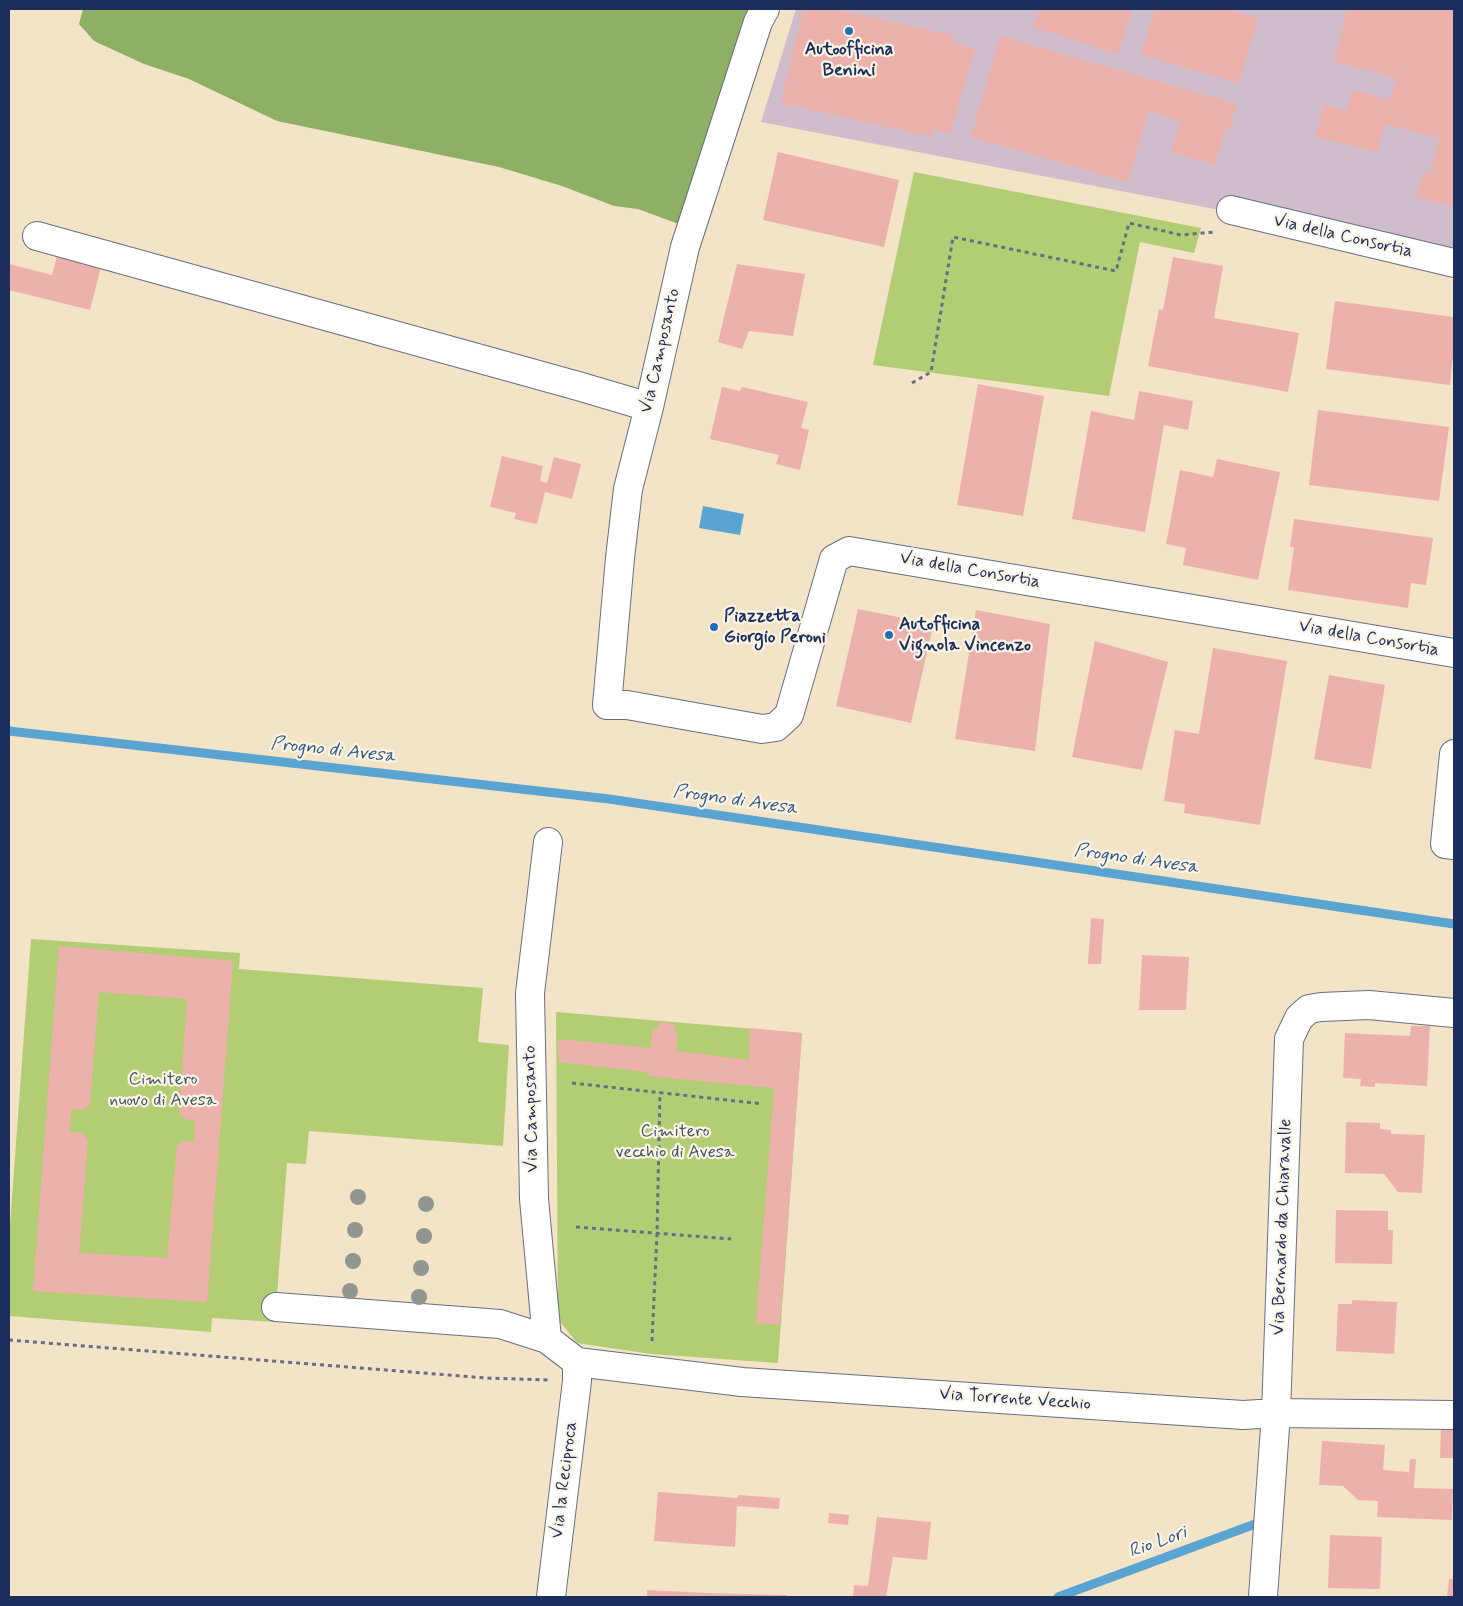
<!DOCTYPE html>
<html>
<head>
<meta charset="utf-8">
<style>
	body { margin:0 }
	#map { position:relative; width:1463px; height:1606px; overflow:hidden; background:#f3e4c7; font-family:Mynerve,sans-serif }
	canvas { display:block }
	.frame { position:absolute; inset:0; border:10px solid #1b2f5e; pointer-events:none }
</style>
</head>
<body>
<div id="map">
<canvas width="1463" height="1606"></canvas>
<div class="frame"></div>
</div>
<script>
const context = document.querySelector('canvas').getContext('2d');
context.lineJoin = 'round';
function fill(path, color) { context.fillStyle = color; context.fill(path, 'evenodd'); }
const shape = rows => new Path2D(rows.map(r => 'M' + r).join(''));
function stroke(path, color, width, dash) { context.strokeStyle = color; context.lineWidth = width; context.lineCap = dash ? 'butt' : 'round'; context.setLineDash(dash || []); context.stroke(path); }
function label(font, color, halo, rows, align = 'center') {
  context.font = font + ' Mynerve,sans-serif'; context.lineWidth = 4.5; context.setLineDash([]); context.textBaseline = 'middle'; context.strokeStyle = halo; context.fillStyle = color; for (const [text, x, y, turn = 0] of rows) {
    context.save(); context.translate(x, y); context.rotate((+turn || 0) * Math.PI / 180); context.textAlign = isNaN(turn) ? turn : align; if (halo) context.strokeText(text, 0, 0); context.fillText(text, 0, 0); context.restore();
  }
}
const industrial = shape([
	[796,9,1454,9,1454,255,761,122]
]);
const green = shape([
	[914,172,1201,228,1194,253,1140,242,1109,396,873,365],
	[31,939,240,953,239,969,483,988,478,1042,509,1045,503,1146,309,1131,306,1164,287,1163,275,1322,212,1318,211,1332,9,1316,9,1238],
	[556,1012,802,1033,778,1363,651,1354,577,1343,558,1319]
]);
const forest = shape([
	[83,9,763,9,684,226,638,209,614,206,562,186,499,167,277,121,189,79,144,64,94,41,79,24]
]);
const water = shape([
	[703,506,744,514,740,535,699,528]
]);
const stream = shape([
	[9,731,609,799,1454,924],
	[1058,1597,1266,1520]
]);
const building = shape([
	[803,9,835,9,955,36,953,42,975,49,950,134,933,129,931,137,781,103],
	[1039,9,1132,9,1118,54,1033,27],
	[1155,9,1225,9,1258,18,1239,83,1141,55],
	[1347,9,1454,9,1454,207,1416,197,1423,172,1430,174,1439,138,1384,124,1378,152,1315,137,1324,105,1347,111,1353,90,1390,100,1396,78,1334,62],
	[1000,36,1237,104,1229,130,1225,129,1215,165,1171,152,1180,121,1148,112,1128,182,971,137],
	[778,152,899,180,884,247,763,220],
	[60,244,104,255,90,310,9,290,9,264,52,275],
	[1173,257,1223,266,1214,318,1299,333,1288,392,1148,366,1159,309,1163,310],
	[737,264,805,274,793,336,749,331,742,349,718,342],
	[1335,301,1454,317,1454,348,1450,385,1326,369],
	[978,384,1044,396,1023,516,957,505],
	[722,387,740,391,742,387,808,402,801,428,809,430,800,470,776,464,779,455,710,439],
	[1139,391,1193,401,1188,430,1164,425,1145,532,1072,519,1091,411,1134,420],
	[1318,410,1449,427,1439,501,1309,485],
	[502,456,543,466,540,481,547,483,554,457,581,464,572,499,545,492,537,524,514,519,516,513,490,507],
	[1217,459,1280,472,1258,580,1183,565,1186,548,1166,544,1180,470,1213,477],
	[1294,519,1433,538,1426,585,1411,583,1408,608,1288,590,1294,547,1290,547],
	[858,609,898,617,933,626,911,723,836,706],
	[976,610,1050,624,1035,751,955,739],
	[1095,641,1168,662,1142,770,1072,757],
	[1213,648,1287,661,1260,825,1184,813,1185,804,1164,801,1175,730,1199,734],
	[1329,675,1385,685,1371,769,1314,759],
	[1091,918,1104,919,1101,964,1088,964],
	[59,946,233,961,207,1302,33,1291],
	[99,992,187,999,179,1113,184,1119,195,1120,194,1142,181,1141,177,1147,167,1258,79,1253,88,1140,82,1133,70,1132,71,1109,83,1110,90,1104],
	[1142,955,1189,957,1186,1010,1139,1010],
	[659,1022,675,1024,674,1031,678,1032,676,1051,749,1060,750,1028,802,1033,780,1325,756,1323,774,1088,648,1076,648,1072,559,1062,558,1039,651,1048,653,1028,658,1029],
	[1411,1026,1430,1026,1427,1086,1375,1083,1375,1087,1360,1086,1361,1079,1343,1078,1345,1033,1410,1036],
	[1346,1122,1380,1123,1380,1129,1391,1130,1391,1134,1425,1135,1422,1193,1398,1192,1384,1174,1345,1173],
	[1336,1210,1388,1211,1388,1230,1393,1230,1392,1264,1335,1263],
	[1352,1300,1397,1302,1394,1354,1336,1351,1338,1304,1352,1304],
	[1441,1427,1454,1427,1454,1458,1440,1458],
	[1322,1441,1385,1445,1383,1470,1409,1472,1410,1459,1416,1459,1414,1488,1453,1489,1452,1520,1377,1517,1378,1501,1358,1500,1343,1486,1319,1485],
	[658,1492,738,1498,738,1495,780,1498,779,1509,737,1506,735,1547,654,1541],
	[829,1513,849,1515,848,1525,828,1523],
	[877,1517,931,1522,927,1560,893,1557,886,1597,853,1597,854,1585,868,1586],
	[1330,1535,1382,1537,1380,1589,1328,1588],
	[1449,1579,1454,1579,1454,1597,1447,1597],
	[647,1590,707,1593,787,1595,787,1597,647,1597]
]);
const path = shape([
	[912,383,931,372,953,237,1116,271,1129,223,1181,235,1214,232],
	[572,1083,763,1104],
	[576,1227,731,1239],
	[9,1340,486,1378,549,1380],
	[652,1341,657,1234,660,1092]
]);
const minor = shape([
	[765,9,758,22,685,247,649,407,628,489,620,558,607,705,627,705,762,729,776,727,789,715,834,559,849,551,1454,653],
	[1231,210,1454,263],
	[37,236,578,386,649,407],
	[1454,754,1445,844,1454,845],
	[548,842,530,993,534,1199,547,1339,577,1362],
	[276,1307,500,1324,547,1339],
	[577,1362,742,1382,1243,1415,1276,1413,1454,1415],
	[551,1597,577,1381,577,1362],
	[1263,1597,1276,1413,1289,1039,1299,1018,1309,1009,1321,1007,1369,1005,1454,1013]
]);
const trees = [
	[358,1197],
	[426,1204],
	[355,1230],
	[424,1236],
	[353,1261],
	[421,1268],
	[350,1291],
	[419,1297]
];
const markers = [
	[849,31,5,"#1f6fb2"],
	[714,627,5,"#1f6fb2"],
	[889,635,5,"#1f6fb2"]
];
const poiNames = [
	["Autoofficina",849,50,"center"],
	["Benini",849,71,"center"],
	["Piazzetta",724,617],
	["Giorgio Peroni",724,638],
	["Autofficina",899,625],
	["Vignola Vincenzo",899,646]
];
const streetNames = [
	["Via della Consortia",1343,237,13],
	["Via Camposanto",661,351,-77],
	["Via della Consortia",970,571,10],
	["Via della Consortia",1369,639,10],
	["Via Camposanto",532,1109,-91],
	["Via Bernardo da Chiaravalle",1283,1227,-88],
	["Via Torrente Vecchio",1015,1400,4],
	["Via la Reciproca",565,1480,-83]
];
const parkNames = [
	["Cimitero",163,1080],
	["nuovo di Avesa",163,1101],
	["Cimitero",675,1132],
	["vecchio di Avesa",675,1153]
];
const waterNames = [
	["Progno di Avesa",333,751,6],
	["Progno di Avesa",735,801,8],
	["Progno di Avesa",1136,860,8],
	["Rio Lori",1158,1543,-20]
];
fill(industrial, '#d0bdcc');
fill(green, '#b2cd73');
fill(forest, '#8db065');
fill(water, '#59a4d1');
stroke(stream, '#59a4d1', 9);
fill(building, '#edb1ac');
stroke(minor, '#676e83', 30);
stroke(path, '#676e83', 3, [4, 4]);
stroke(minor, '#fff', 28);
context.fillStyle = '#919690';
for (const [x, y] of trees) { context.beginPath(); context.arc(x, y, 8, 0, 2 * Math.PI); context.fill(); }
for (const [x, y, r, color] of markers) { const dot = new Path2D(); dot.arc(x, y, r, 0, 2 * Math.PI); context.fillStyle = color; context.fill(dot); stroke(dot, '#fcf5e5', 2); }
label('bold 18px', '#1b2f5e', '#fcf5e5', poiNames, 'left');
label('18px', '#1b2f5e', '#fcf5e5', streetNames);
label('18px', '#415663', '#fcf5e5', parkNames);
label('italic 19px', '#315886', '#fcf5e5', waterNames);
</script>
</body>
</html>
